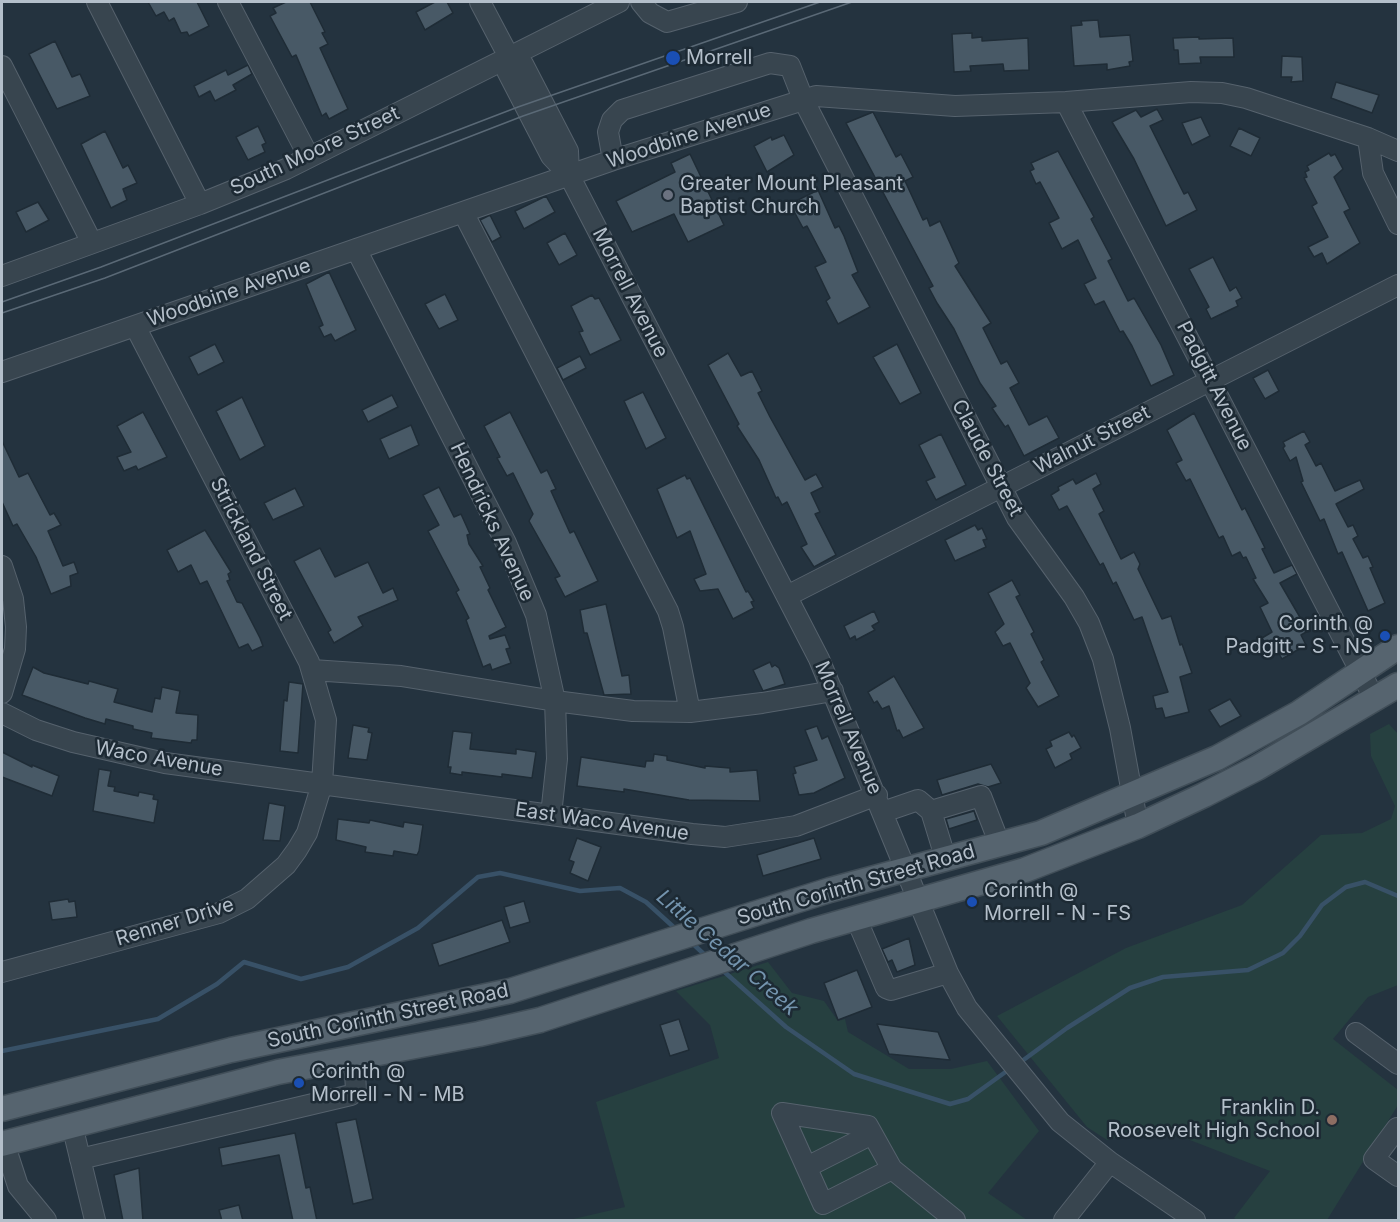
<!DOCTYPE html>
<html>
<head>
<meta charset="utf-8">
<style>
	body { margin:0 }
	#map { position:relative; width:1400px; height:1222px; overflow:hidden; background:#24333f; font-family:Inter,sans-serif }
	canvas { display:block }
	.frame { position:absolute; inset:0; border:3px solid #b4bfca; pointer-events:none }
</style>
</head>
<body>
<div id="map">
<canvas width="1400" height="1222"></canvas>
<div class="frame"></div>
</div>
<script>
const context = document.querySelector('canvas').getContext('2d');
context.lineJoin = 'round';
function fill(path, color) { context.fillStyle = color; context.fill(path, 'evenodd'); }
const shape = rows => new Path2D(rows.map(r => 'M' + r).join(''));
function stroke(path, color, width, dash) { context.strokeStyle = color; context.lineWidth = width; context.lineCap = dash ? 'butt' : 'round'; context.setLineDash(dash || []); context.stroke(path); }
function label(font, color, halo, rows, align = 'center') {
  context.font = font + ' Inter,sans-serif'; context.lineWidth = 5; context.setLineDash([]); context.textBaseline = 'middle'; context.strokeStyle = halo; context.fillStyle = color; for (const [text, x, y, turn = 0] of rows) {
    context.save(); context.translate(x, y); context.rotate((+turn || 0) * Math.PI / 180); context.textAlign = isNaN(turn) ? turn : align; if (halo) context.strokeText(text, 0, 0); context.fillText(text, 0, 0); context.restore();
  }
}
const green = shape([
	[1389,724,1398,734,1398,985,1368,997,1333,1039,1398,1090,1398,1105,1327,1220,1237,1220,1234,1218,1270,1171,1182,1137,1142,1131,1107,1140,1087,1127,997,1016,1126,948,1242,905,1321,835,1362,833,1391,819,1395,806,1371,756,1370,734],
	[768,962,792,993,824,1001,838,1021,845,1019,848,1032,909,1069,951,1069,987,1061,1039,1131,988,1193,1027,1220,569,1220,625,1207,596,1102,719,1058,710,1025,676,991]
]);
const stream = shape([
	[691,942,707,957],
	[720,968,786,1027,854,1074,950,1104,968,1099,1011,1068],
	[2,1051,158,1019,217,984,244,962,301,979,348,967,418,928,478,877,500,873,580,891,620,888,646,902,678,931],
	[1018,1064,1067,1028,1130,988,1163,977,1248,970,1283,953,1300,936,1322,905,1346,887,1365,882,1398,896]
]);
const building = shape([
	[148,2,197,2,209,26,189,36,187,32,181,33,174,18,169,21,164,12,156,16,148,2],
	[286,2,310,2,325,32,322,33,328,44,320,48,348,109,329,119,326,113,322,116,296,55,292,57,270,16,276,13,273,8,286,2],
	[435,2,447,2,453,13,425,30,416,12,435,2],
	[1098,20,1100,37,1130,35,1133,61,1129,62,1130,66,1107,70,1107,64,1074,66,1071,26,1082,25,1081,21,1098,20],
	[972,33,972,38,982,37,982,41,1028,38,1029,70,1004,71,1003,64,970,66,971,71,954,72,952,34,972,33],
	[1199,37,1199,39,1233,38,1234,57,1200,57,1201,63,1179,64,1178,50,1174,50,1173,38,1199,37],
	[55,41,72,77,80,74,90,96,57,109,29,54,55,41],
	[1282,56,1302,57,1303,81,1291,82,1292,77,1281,77,1282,56],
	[248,65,252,74,233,85,236,90,215,101,210,91,199,97,194,86,226,70,228,75,248,65],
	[1336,82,1379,95,1372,113,1331,98,1336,82],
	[1157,109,1163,120,1150,126,1184,194,1188,192,1197,210,1166,226,1134,159,1112,122,1136,110,1141,117,1157,109],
	[873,112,896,157,901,154,913,177,905,181,923,220,927,218,930,226,940,221,959,263,955,266,991,323,983,328,1001,364,1007,361,1019,383,1010,388,1029,425,1047,416,1059,438,1024,456,1008,425,1005,427,992,408,996,406,980,383,954,329,937,303,929,288,933,286,846,123,873,112],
	[1201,117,1210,136,1192,145,1182,123,1201,117],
	[258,126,266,143,262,145,265,152,248,160,236,137,258,126],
	[1239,128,1260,138,1251,156,1230,146,1239,128],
	[105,131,123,168,128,165,137,183,123,189,127,200,111,208,81,144,105,131],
	[784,135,794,155,767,172,754,146,771,137,772,140,784,135],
	[1058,151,1094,217,1091,219,1112,259,1108,261,1128,301,1134,298,1161,345,1174,375,1151,386,1132,346,1123,331,1120,332,1104,301,1095,305,1084,284,1096,278,1078,240,1062,249,1049,223,1059,218,1040,182,1036,184,1030,171,1034,169,1031,163,1058,151],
	[1329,153,1331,156,1335,154,1343,169,1334,177,1350,209,1344,212,1360,243,1327,264,1322,253,1314,257,1308,247,1328,237,1312,206,1317,203,1304,178,1307,177,1305,172,1309,170,1307,166,1329,153],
	[690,154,724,225,688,242,674,214,632,232,616,201,675,172,671,163,690,154],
	[818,190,835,228,839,226,844,236,858,272,852,275,870,307,838,324,826,301,830,298,815,267,826,262,807,226,803,228,790,204,818,190],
	[546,196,555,212,524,229,515,211,546,196],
	[38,202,49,220,26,232,16,212,38,202],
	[490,215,501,237,492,242,480,220,490,215],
	[565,233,577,255,559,265,547,243,565,233],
	[1213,257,1230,291,1236,287,1242,298,1236,301,1238,306,1211,319,1206,309,1209,307,1189,269,1213,257],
	[329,272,356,330,335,341,331,334,324,337,319,327,323,325,306,284,329,272],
	[445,294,458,320,439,329,425,304,445,294],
	[592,295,595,299,599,298,621,340,590,355,579,332,583,331,571,306,592,295],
	[215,344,224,362,198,375,189,357,215,344],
	[897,344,921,393,900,404,873,357,897,344],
	[728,353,741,376,752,371,762,391,758,393,770,417,805,480,816,474,823,487,811,493,820,512,815,514,836,555,814,567,801,547,807,544,787,502,782,505,778,497,776,498,759,460,737,426,739,424,708,365,728,353],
	[580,356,586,368,563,380,557,368,580,356],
	[1268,370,1279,391,1265,399,1253,378,1268,370],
	[643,392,666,438,646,449,624,401,643,392],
	[392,395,398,407,368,422,362,410,392,395],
	[242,397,265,446,240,460,216,411,242,397],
	[143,412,167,457,138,470,136,466,124,471,117,457,131,452,117,426,143,412],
	[510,412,541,473,547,470,556,489,551,491,570,533,574,531,598,581,565,597,555,578,560,576,529,521,533,514,513,473,507,476,497,458,500,457,484,426,510,412],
	[1194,413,1242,510,1245,508,1265,548,1262,549,1274,573,1292,565,1297,574,1280,583,1308,631,1301,635,1306,645,1282,659,1274,645,1268,648,1262,638,1272,632,1260,607,1268,603,1253,579,1256,578,1246,557,1243,558,1240,552,1232,556,1223,536,1219,538,1190,479,1186,481,1176,463,1182,460,1167,430,1194,413],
	[411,425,419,445,389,459,380,439,411,425],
	[1304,431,1310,442,1305,445,1316,466,1321,463,1335,491,1360,480,1364,489,1336,504,1348,527,1353,525,1358,536,1353,539,1363,558,1368,556,1373,567,1370,568,1385,603,1368,611,1342,552,1338,554,1324,519,1320,521,1301,482,1303,481,1296,457,1290,461,1283,448,1285,446,1283,442,1304,431],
	[941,434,966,485,936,500,926,481,935,477,919,445,941,434],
	[2,441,19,477,28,473,50,515,54,513,61,525,48,531,63,566,74,562,78,573,70,576,71,586,51,594,36,557,17,524,13,526,2,502,2,441],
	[1096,473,1101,484,1093,489,1104,511,1099,514,1121,559,1134,552,1140,564,1138,569,1162,619,1171,616,1180,645,1182,644,1192,673,1180,677,1189,712,1165,718,1162,708,1156,709,1153,696,1168,692,1142,617,1134,620,1116,582,1113,584,1103,563,1100,565,1067,506,1059,510,1051,495,1059,490,1058,487,1073,479,1076,484,1096,473],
	[685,475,687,479,690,478,746,592,748,591,754,601,751,602,754,608,733,619,718,589,700,591,694,579,706,574,690,531,677,538,657,489,685,475],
	[439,487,454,517,461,514,470,534,467,535,469,544,483,566,480,567,490,588,488,590,506,627,489,636,490,639,505,635,510,648,506,649,511,663,492,670,490,664,483,667,466,620,469,618,456,592,459,590,428,531,439,525,423,495,439,487],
	[295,488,304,506,273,520,264,503,295,488],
	[975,525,978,530,982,528,987,539,983,540,986,547,955,561,945,540,975,525],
	[205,530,231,572,228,574,230,580,227,581,237,602,242,603,260,638,263,646,252,651,248,644,239,648,207,581,200,584,191,565,178,572,167,550,205,530],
	[320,548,335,577,368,562,383,593,393,588,398,600,358,617,363,626,334,643,328,632,331,630,294,561,320,548],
	[1012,580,1020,595,1016,597,1034,632,1031,634,1044,660,1041,662,1059,696,1038,707,1026,688,1030,683,1010,643,1003,646,995,632,1004,624,988,593,1012,580],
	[606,604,622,676,629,675,631,694,604,695,587,633,584,633,580,610,606,604],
	[874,611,879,622,872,626,875,630,856,640,855,636,850,639,844,626,874,611],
	[770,662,772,667,775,665,779,668,785,684,763,691,753,670,770,662],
	[33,667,44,673,88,684,89,681,118,689,114,702,152,712,155,698,160,699,162,687,180,691,176,713,198,715,197,740,192,740,191,743,151,738,152,733,133,729,133,726,106,719,105,724,85,718,22,695,33,667],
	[894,676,924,728,903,738,899,730,897,731,889,706,882,709,877,701,874,703,868,692,894,676],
	[289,682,303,684,298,753,280,751,284,700,287,701,289,682],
	[1230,699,1241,716,1220,727,1209,710,1230,699],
	[353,725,369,728,368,732,372,733,367,760,348,758,353,725],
	[817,726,822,739,828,736,845,778,814,793,799,795,793,774,796,773,794,767,817,760,805,730,817,726],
	[453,731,472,733,470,749,516,754,516,749,536,752,532,778,502,774,502,777,462,772,462,775,450,773,451,767,448,767,453,731],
	[1069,732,1072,737,1074,735,1081,748,1070,754,1072,759,1055,768,1046,749,1052,746,1050,741,1069,732],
	[2,752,32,767,32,765,59,776,52,796,2,777,2,752],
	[654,754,667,756,667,760,705,768,705,766,730,768,730,772,757,770,760,801,689,800,624,789,624,792,577,786,581,757,645,767,646,761,653,761,654,754],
	[991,764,1001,783,988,787,978,784,942,795,937,780,991,764],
	[99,769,111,771,108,786,115,787,114,791,138,796,139,792,154,795,153,799,158,800,154,823,93,811,99,769],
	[269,803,285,806,280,841,263,840,269,803],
	[974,811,977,820,949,829,946,819,974,811],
	[338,819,369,823,370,820,403,827,404,822,423,825,419,851,417,855,394,851,393,856,365,852,366,847,336,840,338,819],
	[577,838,601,847,588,881,570,873,574,862,569,860,577,838],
	[814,838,821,859,763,876,757,855,814,838],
	[68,899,69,902,75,901,77,917,52,920,49,902,68,899],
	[524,901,530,922,510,928,504,907,524,901],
	[502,920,510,942,439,966,432,944,502,920],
	[909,938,915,965,897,972,892,960,888,962,882,949,909,938],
	[857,970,872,1007,838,1020,824,983,857,970],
	[679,1019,689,1050,670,1056,660,1025,679,1019],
	[877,1024,938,1032,950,1060,889,1054,877,1024],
	[356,1119,373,1199,353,1204,336,1123,356,1119],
	[295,1133,306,1188,310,1187,317,1221,293,1221,279,1155,222,1166,219,1148,295,1133],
	[139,1168,143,1221,123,1221,114,1175,139,1168],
	[239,1205,243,1221,222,1221,219,1210,239,1205]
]);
const minor = shape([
	[97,2,200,204],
	[228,2,309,157],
	[480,2,509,57,507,71,551,156,569,175,819,659,948,973,967,1008,1060,1122,1110,1162,1195,1220],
	[641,2,650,13,667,22,737,2],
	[509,57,523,64,568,151,569,175],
	[2,66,92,243],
	[1066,102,1375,700],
	[1368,138,1373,173,1398,224],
	[613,160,608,132,612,120,622,110,770,63,790,66,803,99,1017,518,1074,597,1089,623,1103,659,1120,728,1138,826],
	[463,212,668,611,673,627,690,712],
	[356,249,506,543,536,615,555,701,557,759,551,815],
	[2,276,200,204,286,169,619,2],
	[2,372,613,160,816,96,955,106,1066,102,1191,92,1222,93,1246,98,1368,138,1398,151],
	[2,566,13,599,16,627,15,649,2,693],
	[787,596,1398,285],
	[312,670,401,676,555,701,633,711,690,712,762,703,833,691],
	[2,713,36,730,73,742,165,763,692,834,725,837,796,826,877,795],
	[883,812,918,800,931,811],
	[946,860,931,811,981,796,1000,845],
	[856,918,886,988,891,990,948,973],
	[2,972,219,913,247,899,286,865,297,850,307,833,322,784,326,720,309,662,135,326],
	[1356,1033,1398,1064],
	[72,1125,95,1220],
	[1398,1130,1397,1128,1374,1159,1398,1176],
	[4,1143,18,1186,46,1220],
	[80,1159,351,1095,356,1090,354,1056],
	[807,1167,872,1134],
	[892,1169,823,1204,782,1113,868,1126,892,1169,955,1220],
	[1064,1220,1110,1162]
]);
const major = shape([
	[2,1109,231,1050,510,991,830,890,1041,833,1217,758,1299,713,1398,647],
	[2,1144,278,1072,479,1034,540,1020,811,931,1025,870,1138,826,1204,795,1257,768,1398,685]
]);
const tram = shape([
	[2,302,101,267,518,107,820,2],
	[2,313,105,278,523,116,852,2]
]);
const markers = [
	[673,58,8,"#1a4fb4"],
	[668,195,6,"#6b7280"],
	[1385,636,6,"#1a4fb4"],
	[972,902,6,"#1a4fb4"],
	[299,1083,6,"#1a4fb4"],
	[1332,1120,6,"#8d6e63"]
];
const poiNames = [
	["Morrell",686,58],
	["Greater Mount Pleasant",680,184],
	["Baptist Church",680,207],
	["Corinth @",1373,624,"right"],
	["Padgitt - S - NS",1373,647,"right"],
	["Corinth @",984,891],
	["Morrell - N - FS",984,914],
	["Corinth @",311,1072],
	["Morrell - N - MB",311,1095],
	["Franklin D.",1320,1108,"right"],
	["Roosevelt High School",1320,1131,"right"]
];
const streetNames = [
	["Woodbine Avenue",689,136,-18],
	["South Moore Street",315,151,-25],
	["Woodbine Avenue",229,293,-19],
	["Morrell Avenue",630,293,63],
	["Padgitt Avenue",1214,386,63],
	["Walnut Street",1092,440,-27],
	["Claude Street",987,458,62],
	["Hendricks Avenue",492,522,65],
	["Strickland Street",251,549,63],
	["Morrell Avenue",848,728,67],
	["Waco Avenue",159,759,10],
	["East Waco Avenue",602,822,8],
	["South Corinth Street Road",856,885,-16],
	["Renner Drive",175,922,-17],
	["South Corinth Street Road",388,1016,-12]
];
const waterNames = [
	["Little Cedar Creek",727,953,41]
];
fill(green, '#264040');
stroke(stream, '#385167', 4.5);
fill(building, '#485966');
stroke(building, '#1f2c36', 1.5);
stroke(minor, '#56626d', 22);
stroke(major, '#414e58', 27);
stroke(minor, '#38454f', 20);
stroke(major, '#56646f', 24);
stroke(tram, '#5a6976', 1.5);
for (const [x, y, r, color] of markers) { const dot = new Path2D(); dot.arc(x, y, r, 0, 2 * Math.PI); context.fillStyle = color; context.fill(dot); stroke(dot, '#1d2a34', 2); }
label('20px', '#b4bfca', '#1d2a34', poiNames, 'left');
label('20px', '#b4bfca', '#1d2a34', streetNames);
label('italic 21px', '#7494ae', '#1d2a34', waterNames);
</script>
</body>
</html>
